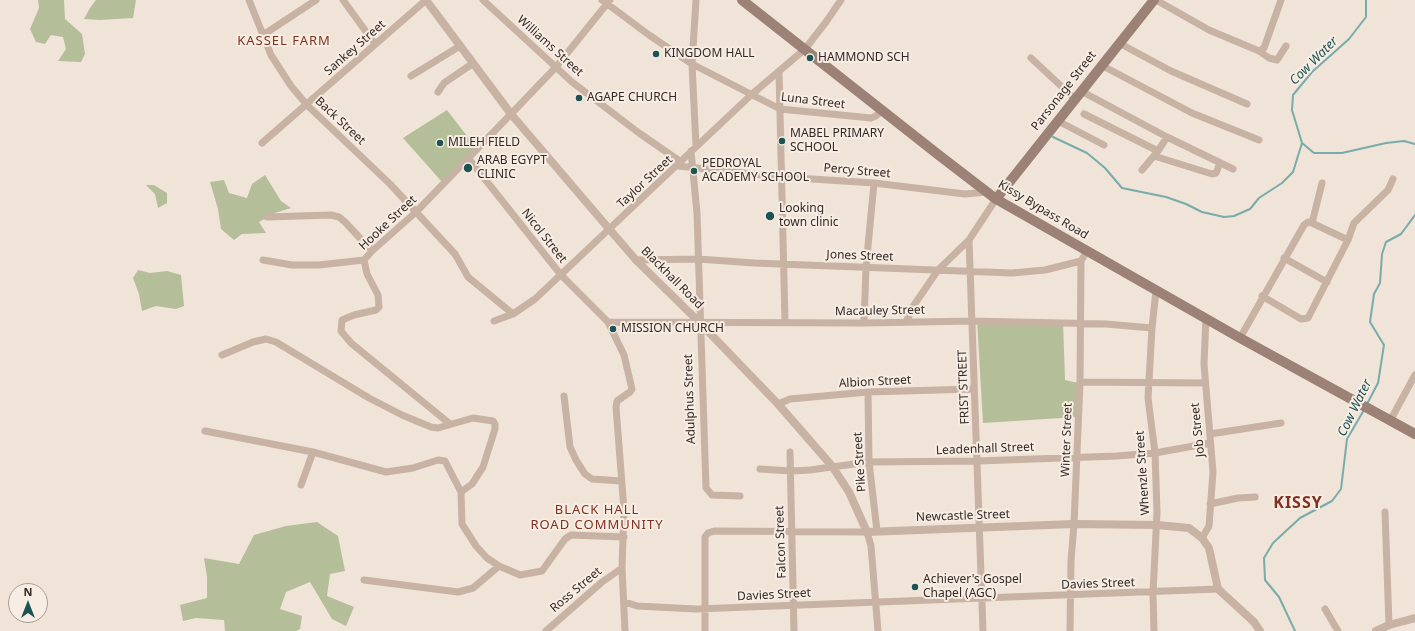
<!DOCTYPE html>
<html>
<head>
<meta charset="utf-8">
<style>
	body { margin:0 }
	#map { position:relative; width:1415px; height:631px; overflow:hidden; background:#f0e3d8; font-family:"Noto Sans",sans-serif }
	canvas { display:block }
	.north { position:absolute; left:8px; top:583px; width:40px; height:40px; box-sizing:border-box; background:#f8ede3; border:1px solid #a99f97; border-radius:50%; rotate:0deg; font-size:11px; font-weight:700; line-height:16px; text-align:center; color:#332926 }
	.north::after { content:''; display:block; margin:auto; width:14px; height:18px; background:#1c5353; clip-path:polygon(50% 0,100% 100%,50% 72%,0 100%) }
</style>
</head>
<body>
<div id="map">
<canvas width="1415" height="631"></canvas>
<div class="north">N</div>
</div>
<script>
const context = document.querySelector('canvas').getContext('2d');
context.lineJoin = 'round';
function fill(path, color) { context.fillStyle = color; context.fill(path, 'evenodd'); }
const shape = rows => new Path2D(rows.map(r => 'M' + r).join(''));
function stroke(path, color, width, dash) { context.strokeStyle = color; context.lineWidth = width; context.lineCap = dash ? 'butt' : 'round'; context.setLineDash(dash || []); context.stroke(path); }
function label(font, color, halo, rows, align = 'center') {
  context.font = font + ' "Noto Sans",sans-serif'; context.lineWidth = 4; context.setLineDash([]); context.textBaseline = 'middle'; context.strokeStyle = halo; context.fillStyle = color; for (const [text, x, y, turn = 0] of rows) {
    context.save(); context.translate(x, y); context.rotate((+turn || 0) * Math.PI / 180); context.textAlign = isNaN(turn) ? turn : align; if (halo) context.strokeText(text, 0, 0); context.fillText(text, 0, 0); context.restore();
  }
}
const green = shape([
	[38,0,64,0,65,19,82,34,85,54,81,62,58,61,66,49,63,37,51,35,45,44,36,42,30,29,39,8],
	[96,0,136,0,133,18,100,20,84,19,90,8],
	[447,110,477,149,442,182,403,138],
	[265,175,281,201,291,208,275,213,259,222,266,233,242,234,234,240,221,229,218,209,210,182,224,180,229,193,247,198,252,184],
	[146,185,154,185,167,193,167,203,158,208,155,194],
	[138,270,150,273,167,271,181,275,184,306,176,309,156,306,142,311,139,294,133,278],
	[977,320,1063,321,1065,380,1078,383,1077,417,983,423],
	[317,522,338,536,345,571,330,574,327,596,354,607,346,626,332,619,310,582,286,592,280,609,302,616,300,629,296,631,225,631,224,620,196,618,183,621,180,605,207,598,207,577,204,558,239,564,254,535,286,526]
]);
const stream = shape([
	[1366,0,1366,17,1349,39,1312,72,1293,95,1292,110,1302,143,1314,153,1342,153,1386,143,1404,141,1415,144],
	[1053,137,1087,153,1105,168,1122,188,1166,197,1186,204,1202,212,1224,217,1234,216,1250,209,1259,198,1282,183,1293,172,1302,143],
	[1367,404,1378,383,1384,345,1370,322,1374,294,1380,283,1382,254,1386,242,1401,234,1415,215],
	[1295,631,1279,597,1265,580,1264,558,1273,543,1300,518,1332,501,1341,489,1347,439,1364,410]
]);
const minor = shape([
	[249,0,271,55,291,86,307,105,390,184,455,254,468,277,513,314],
	[343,0,375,44],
	[483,0,572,82,639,133,681,162],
	[602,0,649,35,692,64,780,109,871,118,876,116,882,110],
	[696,0,692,64,696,146],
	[1156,0,1209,30,1259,51,1264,48,1281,0],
	[263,35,316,0],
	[1119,43,1171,71,1247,104],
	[1259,51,1269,58,1277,60,1286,46],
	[1031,58,1075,99],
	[1101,65,1192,113,1259,140],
	[779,72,785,322],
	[411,76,460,46],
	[1081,91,1167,137,1233,169],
	[438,92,444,83,472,64],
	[1084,114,1158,151],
	[1058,121,1104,145],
	[262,143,426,0],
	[691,151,697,213,706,488,712,495,740,496],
	[1154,156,1212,174,1216,173,1220,163],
	[469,159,561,275,608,322,624,355,632,389,630,392,617,401,616,407,624,510,622,568,625,631],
	[678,166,781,177,874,183,965,194,987,192],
	[1142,170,1158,151,1167,137],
	[267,217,331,215,339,217,345,222,372,251],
	[1312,223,1322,183],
	[969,240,983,631],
	[1284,258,1327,282],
	[263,260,292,265,319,265,364,260],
	[364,260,372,251,416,212,511,114,556,67,610,0],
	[364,260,367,274,378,295,379,307,376,310,354,315,342,320,341,331,351,343,450,424],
	[636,260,698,259,754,263,1012,273,1045,270,1081,261],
	[1262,296,1301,319,1308,318,1348,240,1354,223,1388,190,1393,179],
	[494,321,513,314,535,299,751,95,805,49,826,22,841,0],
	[608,322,864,323,972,321,1106,324,1152,328],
	[906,322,914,305,938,270,969,240,996,199],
	[864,323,866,267,874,183],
	[1240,338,1304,225,1308,222,1312,223,1348,240],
	[222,355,253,342,266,339,276,342,369,398,402,415,431,427,438,428,473,418,493,421,495,424,495,429,483,467,472,484,461,492],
	[1080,382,1204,383],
	[868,392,869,462,877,531],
	[564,396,570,447,576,460,585,474,592,479,621,481],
	[778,404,790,399,868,392,974,389],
	[1390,421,1415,375],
	[205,431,313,452,386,472,413,468,438,460,445,461,461,492,462,524,476,546,487,558,499,566,520,575,542,571,565,539,571,535,624,537],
	[1210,434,1281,423],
	[790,452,794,631],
	[760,469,791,471,810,470,869,462,978,461,1117,456,1155,453,1210,443],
	[301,485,313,452],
	[1210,504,1238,498,1255,497],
	[1385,512,1389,625],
	[1202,538,1209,526,1213,472,1204,364,1206,318],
	[364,580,458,592,473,588,499,566],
	[625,602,637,606,696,609,1218,589],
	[1325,609,1338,631],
	[546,631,602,582,622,568],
	[705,631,705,537,708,533,714,531,867,532,871,546,878,631],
	[1070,631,1071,561,1074,524,1080,382,1081,261,1087,251],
	[1154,631,1153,593,1157,512,1155,453,1148,398,1152,328,1156,291]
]);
const tertiary = shape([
	[426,0,511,114,610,230,636,260,700,323,778,404,832,466,849,492,867,532,1074,524,1157,525,1189,528,1202,538,1209,548,1218,589,1254,622,1260,631],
	[1376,631,1389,625,1415,618]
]);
const secondary = shape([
	[742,0,940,156,996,199,1240,338,1415,434],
	[996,199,1154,0]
]);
const markers = [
	[656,54,4,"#1c5353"],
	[810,58,4,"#1c5353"],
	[579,98,4,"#1c5353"],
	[782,141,4,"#1c5353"],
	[440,143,4,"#1c5353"],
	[468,168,5,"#1c5353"],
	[694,171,4,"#1c5353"],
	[770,216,5,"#1c5353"],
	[613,329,4,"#1c5353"],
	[915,587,4,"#1c5353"]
];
const streetNames = [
	["Williams Street",550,46,42],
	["Sankey Street",355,48,-41],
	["Parsonage Street",1064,91,-52],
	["Luna Street",813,101,7],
	["Back Street",340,121,43],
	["Percy Street",857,171,5],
	["Taylor Street",645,182,-43],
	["Kissy Bypass Road",1043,210,31],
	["Hooke Street",388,223,-43],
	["Nicol Street",544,236,52],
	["Jones Street",860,256,2],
	["Blackhall Road",672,278,45],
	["Macauley Street",880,311,-1],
	["Albion Street",875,382,-3],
	["FRIST STREET",964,387,-92],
	["Adulphus Street",690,399,-92],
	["Job Street",1198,430,-96],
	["Winter Street",1067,440,-88],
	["Leadenhall Street",985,449,-2],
	["Pike Street",860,462,-94],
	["Whenzle Street",1143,473,-94],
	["Newcastle Street",963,516,-2],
	["Falcon Street",781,542,-92],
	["Davies Street",1098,584,-2],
	["Ross Street",576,590,-40],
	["Davies Street",774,595,-3]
];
const poiNames = [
	["KINGDOM HALL",664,54],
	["HAMMOND SCH",818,58],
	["AGAPE CHURCH",587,98],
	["MABEL PRIMARY",790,134],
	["SCHOOL",790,148],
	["MILEH FIELD",448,143],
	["ARAB EGYPT",477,161],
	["CLINIC",477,175],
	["PEDROYAL",702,164],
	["ACADEMY SCHOOL",702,178],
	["Looking",779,209],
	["town clinic",779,223],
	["MISSION CHURCH",621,329],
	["Achiever's Gospel",923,580],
	["Chapel (AGC)",923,594]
];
const neighbourhoodNames = [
	["KASSEL FARM",284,41],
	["BLACK HALL",597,510],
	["ROAD COMMUNITY",597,525]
];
const waterNames = [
	["Cow Water",1314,61,-45],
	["Cow Water",1355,408,-64]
];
const districtNames = [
	["KISSY",1298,503]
];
fill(green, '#b4be98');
stroke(stream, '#77acab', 2);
stroke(minor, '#c7b2a4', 7);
stroke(tertiary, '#c7b2a4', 8);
stroke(secondary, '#9b8176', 10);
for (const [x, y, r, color] of markers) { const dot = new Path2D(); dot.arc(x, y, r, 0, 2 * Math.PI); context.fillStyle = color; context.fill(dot); stroke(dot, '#f8ede3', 1.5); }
label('12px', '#332926', '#f8ede3', streetNames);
label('12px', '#332926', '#f8ede3', poiNames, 'left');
context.letterSpacing = '1px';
label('13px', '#803121', '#f8ede3', neighbourhoodNames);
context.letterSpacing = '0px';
label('italic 13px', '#1c5353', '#f8ede3', waterNames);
context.letterSpacing = '1px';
label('bold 16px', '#803121', '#f8ede3', districtNames);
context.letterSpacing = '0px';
</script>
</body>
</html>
